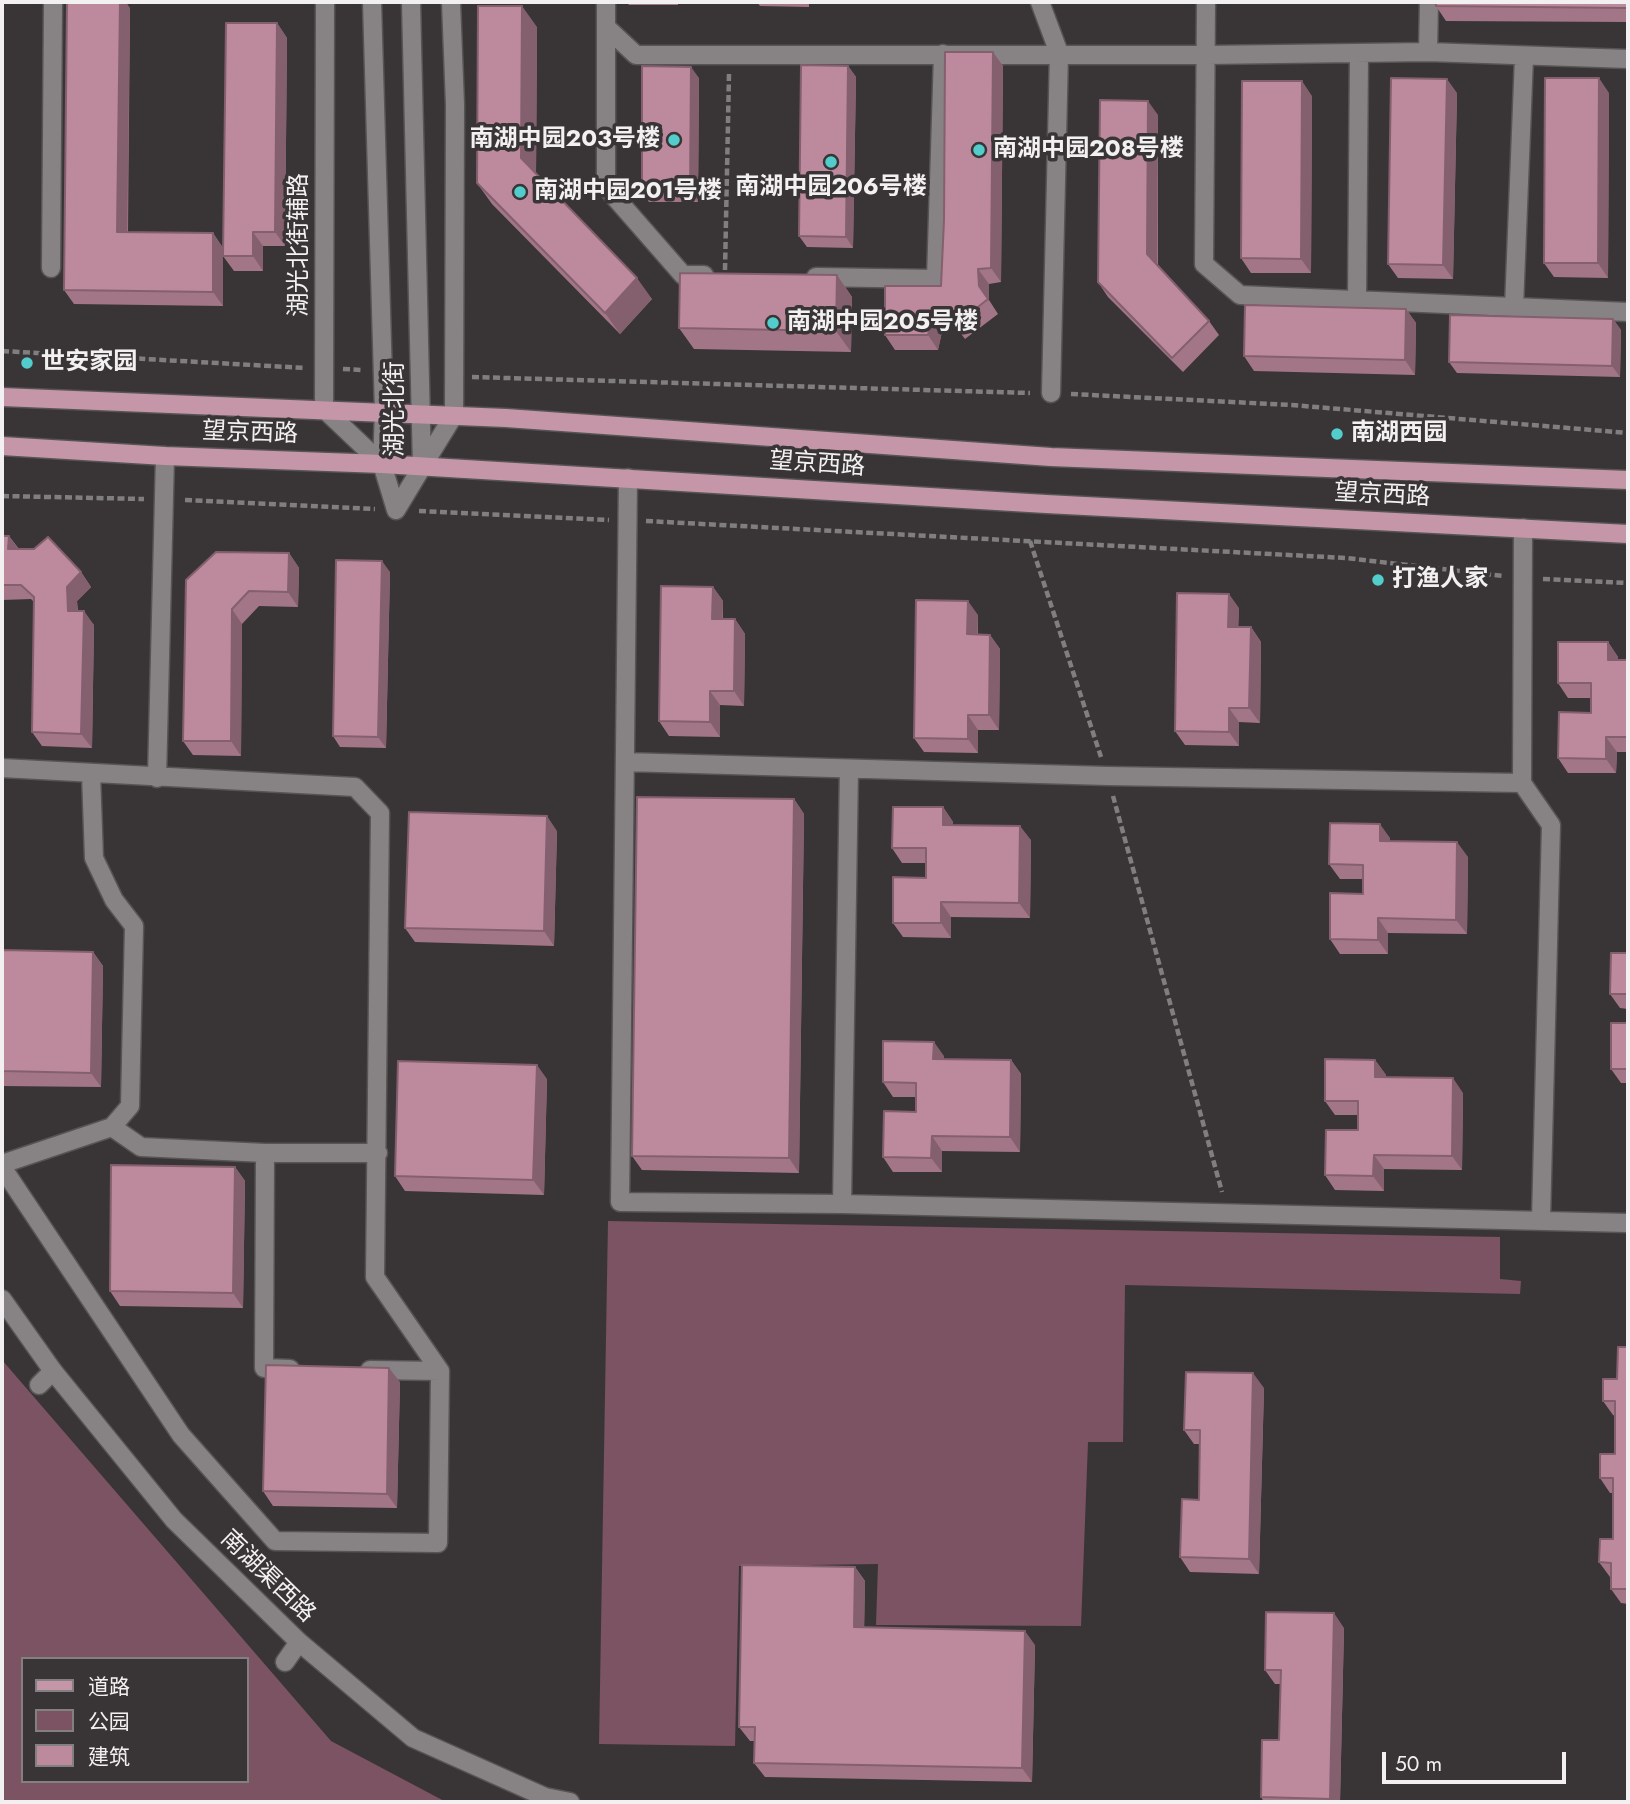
<!DOCTYPE html>
<html>
<head>
<meta charset="utf-8">
<style>
	body { margin:0 }
	#map { position:relative; width:1630px; height:1804px; overflow:hidden; background:#393537; font-family:Jost,"Noto Sans SC",sans-serif }
	canvas { display:block }
	.frame { position:absolute; inset:0; border:4px solid #f2f0f0; pointer-events:none }
	.legend { position:absolute; left:21px; top:1657px; width:228px; height:126px; box-sizing:border-box; background:#393537; border:2px solid #838081; margin:0; padding:9px 12px; list-style:none; font-size:21px; color:#f2f0f0 }
	.legend li { display:flex; align-items:center; gap:14px; height:35px }
	.legend b { width:35px; border:2px solid #838081 }
	.scale { position:absolute; left:1382px; top:1752px; width:184px; height:32px; box-sizing:border-box; border:4px solid #f2f0f0; border-top:0; padding-left:9px; font-size:21px; line-height:24px; white-space:nowrap; color:#f2f0f0; -webkit-text-stroke:5px #393537; paint-order:stroke }
</style>
</head>
<body>
<div id="map">
<canvas width="1630" height="1804"></canvas>
<div class="frame"></div>
<ul class="legend">
<li><b style="height:9px;background:#c496a8"></b>道路</li>
<li><b style="height:19px;background:#7c5363"></b>公园</li>
<li><b style="height:19px;background:#bd899d"></b>建筑</li>
</ul>
<div class="scale">50 m</div>
</div>
<script>
const context = document.querySelector('canvas').getContext('2d');
context.lineJoin = 'round';
function fill(path, color) { context.fillStyle = color; context.fill(path, 'evenodd'); }
const shape = rows => new Path2D(rows.map(r => 'M' + r).join(''));
function stroke(path, color, width, dash) { context.strokeStyle = color; context.lineWidth = width; context.lineCap = dash ? 'butt' : 'round'; context.setLineDash(dash || []); context.stroke(path); }
function label(font, color, halo, rows, align = 'center') {
  context.font = font + ' Jost,"Noto Sans SC",sans-serif'; context.lineWidth = 7; context.setLineDash([]); context.textBaseline = 'middle'; context.strokeStyle = halo; context.fillStyle = color; for (const [text, x, y, turn = 0] of rows) {
    context.save(); context.translate(x, y); context.rotate((+turn || 0) * Math.PI / 180); context.textAlign = isNaN(turn) ? turn : align; if (halo) context.strokeText(text, 0, 0); context.fillText(text, 0, 0); context.restore();
  }
}
const green = shape([
	[608,1221,1500,1237,1500,1279,1521,1281,1520,1294,1125,1285,1123,1442,1088,1442,1081,1626,876,1625,878,1564,739,1566,735,1746,599,1744],
	[2,1360,331,1741,446,1802,2,1802],
	[23,1659,247,1659,247,1781,23,1781]
]);
const path = shape([
	[725,270,729,73],
	[2,351,306,368],
	[343,369,362,370],
	[472,377,1030,393],
	[1071,394,1292,405,1628,433],
	[2,496,144,499],
	[185,500,375,509],
	[419,511,609,520],
	[646,521,1346,558,1503,576],
	[1030,541,1101,757],
	[1543,579,1628,583],
	[1113,796,1222,1192]
]);
const street = shape([
	[325,2,324,409,382,464],
	[606,2,606,27,636,55,1206,55,1428,52,1628,59],
	[1040,2,1059,53,1051,393],
	[1206,2,1204,264,1240,295,1628,312],
	[606,27,606,187,683,275,704,275],
	[1428,52,1429,2],
	[51,268,53,2],
	[816,277,936,279,943,54],
	[1357,300,1359,54],
	[1514,307,1524,57],
	[422,467,454,415,455,105,451,2],
	[628,478,620,1202,842,1204,1628,1223],
	[625,762,1108,776,1522,783,1551,825,1541,1220],
	[2,768,355,787,380,813,375,1277,440,1371,438,1543,275,1541,181,1435,2,1167],
	[91,774,94,858,114,900,134,926,130,1106,112,1127,141,1147,265,1153,378,1153],
	[157,778,165,456],
	[1522,783,1523,528],
	[265,1153,264,1368,290,1369],
	[2,1164,112,1127],
	[842,1204,849,769],
	[370,1370,440,1371],
	[39,1385,53,1371],
	[285,1662,299,1642]
]);
const secondary = shape([
	[372,2,384,412,382,464,396,510],
	[396,510,422,467,411,2],
	[2,1299,53,1371,174,1520,299,1642,413,1738,545,1797,570,1802]
]);
const primary = shape([
	[2,397,506,418,1051,457,1628,480],
	[2,446,165,456,382,464,1046,504,1628,534]
]);
const wall = shape([
	[237,2,285,2,285,3,238,3],
	[627,2,678,2,678,5,629,5],
	[757,2,809,2,809,7,760,6],
	[1628,2,1628,22,1446,21,1436,6],
	[130,8,128,232,213,233,223,248,223,306,74,304,64,290],
	[277,23,287,38,285,246,263,246,263,271,234,271,223,256],
	[537,27,536,173,652,299,620,334,492,204,477,183],
	[993,52,1003,66,1001,282,989,284,989,300,998,314,965,339,956,327,943,327,938,350,895,350,885,335,941,286],
	[848,66,856,77,853,248,807,247,799,236],
	[699,78,698,202,649,202,642,191],
	[1457,93,1453,279,1398,278,1388,264],
	[1609,93,1608,278,1554,277,1544,263],
	[1312,96,1311,273,1251,273,1241,258],
	[1158,115,1158,265,1209,321,1219,335,1183,372,1108,297,1098,282],
	[837,275,852,297,851,352,694,349,679,328],
	[1406,309,1416,323,1415,375,1254,371,1244,356],
	[1613,319,1621,330,1620,377,1457,373,1449,362],
	[2,536,9,536,19,549,81,572,91,587,77,601,78,611,94,625,92,748,42,746,32,732,34,602,31,599,2,600],
	[289,553,299,568,298,607,259,606,242,624,241,756,193,755,183,741,186,580],
	[390,572,386,748,340,747,333,736],
	[713,587,723,601,723,619,735,619,745,634,744,706,720,705,720,737,669,736,659,721],
	[1239,608,1238,627,1251,627,1261,642,1260,723,1239,722,1239,746,1185,745,1175,731],
	[978,615,978,634,990,635,1000,649,999,730,978,730,978,753,924,752,914,738],
	[1608,642,1618,657,1618,660,1628,660,1628,752,1617,752,1616,773,1568,773,1558,758,1591,713,1591,698,1568,698,1558,683],
	[794,799,804,814,799,1173,642,1170,632,1156],
	[943,807,953,822,953,825,1031,840,1030,918,951,917,951,938,903,937,893,923,926,878,926,863,902,863,892,848],
	[557,831,554,946,415,942,405,928],
	[1390,838,1390,841,1468,857,1467,934,1388,933,1388,954,1340,954,1330,939,1363,894,1363,879,1340,879,1329,864],
	[2,950,93,952,103,966,101,1087,2,1086],
	[1628,953,1628,1009,1620,1008,1610,994],
	[1628,1023,1628,1083,1621,1083,1611,1069],
	[944,1056,944,1059,1011,1060,1021,1074,1020,1152,942,1151,942,1172,893,1172,883,1157,916,1112,916,1097,893,1097,883,1082],
	[1375,1060,1386,1075,1386,1077,1463,1093,1462,1170,1384,1169,1384,1191,1335,1190,1325,1175,1358,1130,1358,1115,1335,1115,1325,1101],
	[547,1079,544,1195,405,1191,395,1176],
	[235,1167,245,1181,243,1308,120,1306,110,1291],
	[1628,1347,1628,1604,1621,1603,1611,1589,1611,1577,1610,1577,1599,1562,1613,1539,1613,1493,1610,1493,1600,1478,1615,1454,1615,1416,1613,1415,1603,1401,1617,1379],
	[400,1382,397,1508,273,1506,263,1491],
	[1264,1388,1259,1574,1190,1572,1180,1557,1199,1500,1200,1444,1194,1444,1184,1430],
	[855,1567,865,1581,864,1628,1035,1645,1032,1782,765,1777,754,1763,755,1741,750,1741,739,1727],
	[1344,1628,1340,1802,1264,1802,1261,1797,1279,1740,1281,1684,1275,1684,1265,1670]
]);
const shadedWall = shape([
	[120,2,126,2,130,8,127,247,117,232],
	[522,6,537,27,536,179,521,158],
	[277,23,287,38,285,246,275,232],
	[993,52,1003,66,1001,282,991,268],
	[848,66,856,77,853,248,846,237],
	[691,67,699,78,698,202,690,191],
	[1599,78,1609,93,1608,278,1598,263],
	[1447,79,1457,93,1453,279,1443,265],
	[1302,81,1312,96,1311,273,1301,259],
	[1148,101,1158,115,1157,269,1147,254],
	[253,232,263,246,263,271,253,256],
	[213,233,223,248,223,306,213,292],
	[978,269,989,284,989,301,979,286],
	[837,275,852,297,851,352,836,331],
	[637,278,652,299,620,334,605,313],
	[1406,309,1416,323,1415,375,1405,360],
	[933,313,943,327,938,350,928,335],
	[1613,319,1621,330,1620,377,1612,366],
	[9,536,19,550,8,549],
	[289,553,299,568,298,607,288,592],
	[382,561,390,572,386,748,378,737],
	[81,572,91,587,77,601,78,625,68,611,67,587],
	[713,587,723,601,722,633,712,619],
	[1229,594,1239,608,1238,642,1228,627],
	[968,601,978,615,977,649,967,634],
	[232,609,242,624,241,756,231,741],
	[84,611,94,625,92,748,81,734],
	[735,619,745,634,744,706,734,691],
	[1251,627,1261,642,1260,723,1249,708],
	[990,635,1000,649,999,730,989,715],
	[1608,642,1618,657,1618,674,1608,660],
	[710,691,720,705,720,737,710,722],
	[1229,708,1239,722,1239,746,1229,732],
	[968,715,978,730,978,753,968,739],
	[1606,737,1617,752,1616,773,1606,759],
	[794,799,804,814,799,1173,789,1158],
	[943,807,953,822,953,839,943,825],
	[547,816,557,831,554,946,544,931],
	[1380,824,1390,838,1390,856,1380,841],
	[1020,826,1031,840,1030,918,1019,903],
	[1457,842,1468,857,1467,934,1456,920],
	[941,902,951,917,951,938,941,923],
	[1378,918,1388,933,1388,954,1378,940],
	[93,952,103,966,101,1087,91,1073],
	[934,1042,944,1056,943,1073,933,1059],
	[1011,1060,1021,1074,1020,1152,1010,1137],
	[1375,1060,1386,1075,1385,1092,1375,1077],
	[537,1065,547,1079,544,1195,533,1180],
	[1453,1078,1463,1093,1462,1170,1452,1156],
	[932,1136,942,1151,942,1172,931,1158],
	[1374,1155,1384,1169,1384,1191,1373,1176],
	[235,1167,245,1181,243,1308,233,1293],
	[389,1368,400,1382,397,1508,387,1494],
	[1253,1373,1264,1388,1259,1574,1249,1559],
	[855,1567,865,1581,864,1642,854,1627],
	[1334,1613,1344,1628,1340,1802,1332,1802,1330,1799],
	[1025,1631,1035,1645,1032,1782,1022,1768]
]);
const building = shape([
	[67,2,120,2,117,232,213,233,213,292,64,290,67,2],
	[1436,2,1628,2,1628,8,1436,6,1436,2],
	[478,6,522,6,521,158,637,278,605,313,477,183,478,6],
	[226,23,277,23,275,232,253,232,253,256,223,256,226,23],
	[945,52,993,52,991,268,978,269,979,286,988,299,955,325,947,313,933,313,928,335,885,335,885,286,941,286,944,220,945,52],
	[801,65,848,66,846,237,799,236,801,65],
	[642,66,691,67,690,191,642,191,642,66],
	[1391,78,1447,79,1443,265,1388,264,1391,78],
	[1545,78,1599,78,1598,263,1544,263,1545,78],
	[1242,81,1302,81,1301,259,1241,258,1242,81],
	[1100,100,1148,101,1147,254,1209,321,1172,358,1098,282,1100,100],
	[680,273,837,275,836,331,679,328,680,273],
	[1245,305,1406,309,1405,360,1244,356,1245,305],
	[1450,315,1613,319,1612,366,1449,362,1450,315],
	[2,536,9,536,8,549,34,549,48,537,81,572,67,587,68,611,84,611,81,734,32,732,34,597,21,585,2,585,2,536],
	[216,552,289,553,288,592,249,591,232,609,231,741,183,741,186,580,216,552],
	[336,560,382,561,378,737,333,736,336,560],
	[661,586,713,587,712,619,735,619,734,691,710,691,710,722,659,721,661,586],
	[1177,593,1229,594,1228,627,1251,627,1249,708,1229,708,1229,732,1175,731,1177,593],
	[916,600,968,601,967,634,990,635,989,715,968,715,968,739,914,738,916,600],
	[1558,642,1608,642,1608,660,1628,660,1628,737,1606,737,1606,759,1558,758,1559,712,1591,713,1591,683,1558,683,1558,642],
	[637,797,794,799,789,1158,632,1156,637,797],
	[893,807,943,807,943,825,1020,826,1019,903,941,902,941,923,893,923,893,877,926,878,926,848,892,848,893,807],
	[409,812,547,816,544,931,405,928,409,812],
	[1330,823,1380,824,1380,841,1457,842,1456,920,1378,918,1378,940,1330,939,1330,893,1363,894,1363,865,1329,864,1330,823],
	[2,950,93,952,91,1073,2,1071,2,950],
	[1611,953,1628,953,1628,994,1610,994,1611,953],
	[1611,1023,1628,1023,1628,1069,1611,1069,1611,1023],
	[883,1041,934,1042,933,1059,1011,1060,1010,1137,932,1136,931,1158,883,1157,884,1111,916,1112,916,1083,883,1082,883,1041],
	[1325,1059,1375,1060,1375,1077,1453,1078,1452,1156,1374,1155,1373,1176,1325,1175,1326,1130,1358,1130,1358,1101,1325,1101,1325,1059],
	[398,1061,537,1065,533,1180,395,1176,398,1061],
	[111,1165,235,1167,233,1293,110,1291,111,1165],
	[1618,1347,1628,1347,1628,1589,1611,1589,1611,1563,1599,1562,1600,1539,1613,1539,1613,1478,1600,1478,1600,1454,1615,1454,1615,1401,1603,1401,1603,1379,1617,1379,1618,1347],
	[266,1365,389,1368,387,1494,263,1491,266,1365],
	[1186,1372,1253,1373,1249,1559,1180,1557,1182,1499,1199,1500,1200,1430,1184,1430,1186,1372],
	[742,1565,855,1567,854,1627,1025,1631,1022,1768,754,1763,755,1727,739,1727,742,1565],
	[1266,1612,1334,1613,1330,1799,1261,1797,1262,1740,1279,1740,1281,1670,1265,1670,1266,1612]
]);
const markers = [
	[674,140,7,"#53cdcb"],
	[979,150,7,"#53cdcb"],
	[831,162,7,"#53cdcb"],
	[520,192,7,"#53cdcb"],
	[773,323,7,"#53cdcb"],
	[27,363,7,"#53cdcb"],
	[1337,434,7,"#53cdcb"],
	[1378,580,7,"#53cdcb"]
];
const poiNames = [
	["南湖中园203号楼",660,140,"right"],
	["南湖中园208号楼",993,150],
	["南湖中园206号楼",831,188,"center"],
	["南湖中园201号楼",534,192],
	["南湖中园205号楼",787,323],
	["世安家园",41,363],
	["南湖西园",1351,434],
	["打渔人家",1392,580]
];
const streetNames = [
	["湖光北街辅路",300,245,-90],
	["湖光北街",396,409,-90],
	["望京西路",250,434,2],
	["望京西路",817,465,4],
	["望京西路",1382,496,3],
	["南湖渠西路",267,1577,44]
];
fill(green, '#7c5363');
stroke(street, '#575455', 21);
stroke(secondary, '#575455', 21);
stroke(primary, '#575455', 21);
stroke(path, '#817e7f', 4.5, [7, 3.5]);
stroke(street, '#878384', 18);
stroke(secondary, '#878384', 18);
stroke(primary, '#c496a8', 18);
fill(wall, '#a37687');
fill(shadedWall, '#84606e');
fill(building, '#bd899d');
stroke(building, '#84606e', 2);
for (const [x, y, r, color] of markers) { const dot = new Path2D(); dot.arc(x, y, r, 0, 2 * Math.PI); context.fillStyle = color; context.fill(dot); stroke(dot, '#393537', 2.5); }
label('bold 24px', '#f2f0f0', '#393537', poiNames, 'left');
label('24px', '#f2f0f0', '#393537', streetNames);
</script>
</body>
</html>
